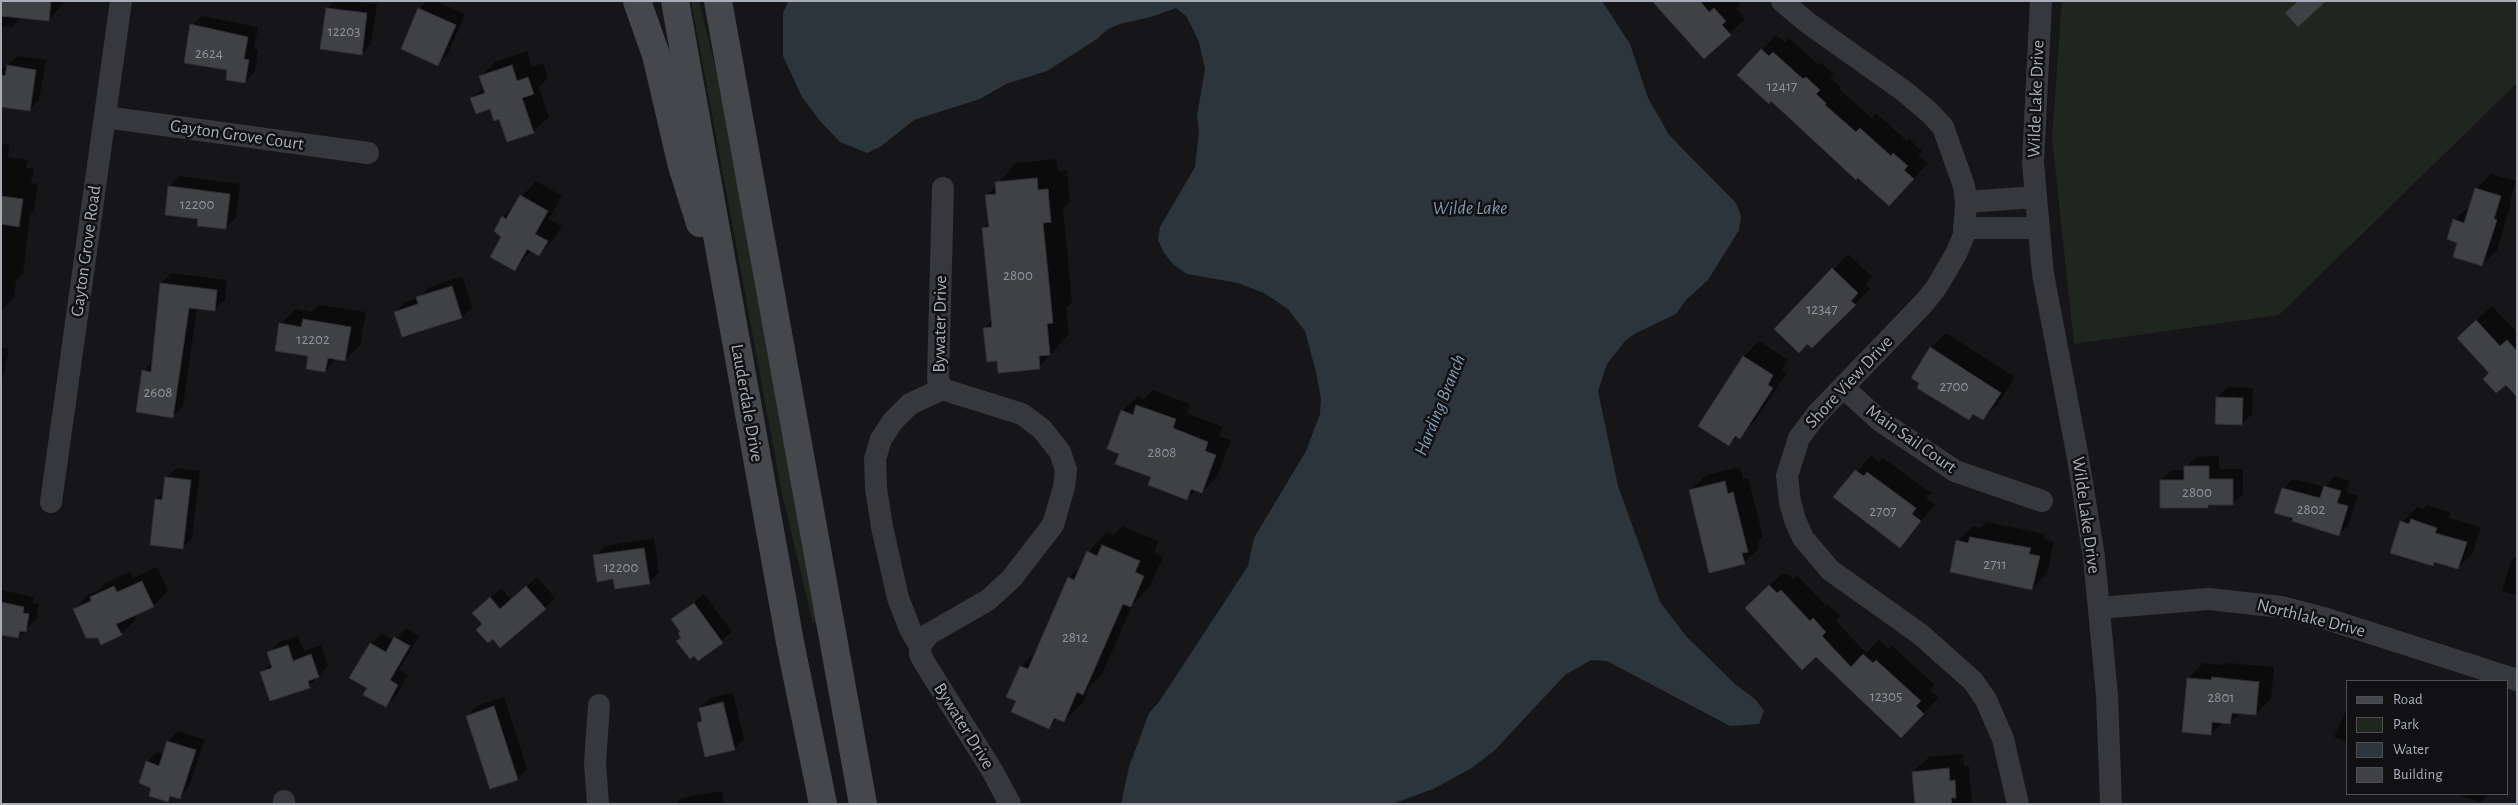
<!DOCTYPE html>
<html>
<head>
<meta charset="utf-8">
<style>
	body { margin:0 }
	#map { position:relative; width:2518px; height:805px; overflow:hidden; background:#161618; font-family:"Alegreya Sans",sans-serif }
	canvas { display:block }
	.frame { position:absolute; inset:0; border:2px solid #a8adb8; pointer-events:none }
	.legend { position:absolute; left:2346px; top:680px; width:162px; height:115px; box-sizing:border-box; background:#111113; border:1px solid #4d4f55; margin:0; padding:6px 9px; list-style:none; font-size:15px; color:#a8adb8 }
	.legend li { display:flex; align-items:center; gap:10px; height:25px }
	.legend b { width:25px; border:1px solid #4d4f55 }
</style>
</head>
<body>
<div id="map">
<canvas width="2518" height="805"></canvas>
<div class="frame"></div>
<ul class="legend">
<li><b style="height:6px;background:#45474d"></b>Road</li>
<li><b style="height:14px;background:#1e261f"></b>Park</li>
<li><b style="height:14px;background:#2c353c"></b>Water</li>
<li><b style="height:14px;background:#404145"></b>Building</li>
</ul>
</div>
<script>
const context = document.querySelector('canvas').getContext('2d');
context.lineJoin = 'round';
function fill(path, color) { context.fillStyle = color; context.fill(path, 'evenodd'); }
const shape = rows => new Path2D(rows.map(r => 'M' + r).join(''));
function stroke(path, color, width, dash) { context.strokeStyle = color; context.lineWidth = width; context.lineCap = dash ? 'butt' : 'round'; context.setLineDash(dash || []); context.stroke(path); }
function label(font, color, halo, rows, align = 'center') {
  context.font = font + ' "Alegreya Sans",sans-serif'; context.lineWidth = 5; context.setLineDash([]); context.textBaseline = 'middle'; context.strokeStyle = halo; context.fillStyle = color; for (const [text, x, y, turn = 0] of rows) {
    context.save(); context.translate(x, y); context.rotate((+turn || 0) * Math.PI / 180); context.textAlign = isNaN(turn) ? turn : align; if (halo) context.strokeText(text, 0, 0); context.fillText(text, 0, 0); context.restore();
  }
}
const green = shape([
	[691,1,699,1,722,93,818,623,813,623,782,494],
	[2062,1,2517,1,2517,83,2279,315,2074,344,2052,138]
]);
const water = shape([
	[788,1,1602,1,1630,44,1648,98,1669,135,1736,203,1741,216,1739,230,1708,280,1686,300,1676,314,1636,333,1625,341,1607,364,1598,391,1618,486,1660,602,1686,636,1735,684,1756,700,1764,711,1759,724,1730,726,1607,661,1591,660,1565,675,1494,751,1470,769,1433,789,1392,804,1121,804,1129,767,1149,713,1159,702,1248,566,1254,538,1306,451,1320,414,1321,399,1316,372,1305,331,1288,309,1264,293,1238,283,1187,274,1174,265,1164,253,1158,240,1160,227,1195,167,1199,131,1197,116,1205,69,1199,42,1187,17,1176,8,1151,17,1120,24,1108,29,1097,39,1047,71,1006,84,980,99,914,120,880,147,867,153,840,142,820,121,802,97,783,56,783,14]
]);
const shadow = shape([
	[1,1,64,1,63,5,48,20,22,17,12,27,1,26],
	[334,1,377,4,371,44,361,54,327,9],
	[427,1,435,1,465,14,448,54,438,64,419,9],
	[1654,1,1736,1,1740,5,1737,9,1745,19,1704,57],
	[202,16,258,27,254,49,258,50,255,71,245,82,229,69,191,26],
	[1776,35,1785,42,1789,38,1819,65,1821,63,1834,74,1830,78,1841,87,1839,89,1872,118,1876,113,1907,141,1909,139,1922,151,1918,155,1928,163,1904,189,1762,50],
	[527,51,532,67,543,63,548,78,539,87,549,117,533,132,499,118,491,107,472,98,484,87,480,77,495,62],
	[18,56,46,60,39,100,29,110,1,92,1,70],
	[1,144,9,145,8,157,28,160,26,168,34,169,31,183,38,184,34,211,30,214,23,274,16,281,14,298,1,311],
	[1056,159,1058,171,1067,170,1070,202,1063,209,1072,302,1066,308,1069,334,1039,367,998,359,984,328,992,321,983,229,989,222,987,196,1016,163],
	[2491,174,2516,181,2509,204,2511,205,2497,250,2482,265,2454,220,2471,205,2476,189],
	[179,176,240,184,236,218,225,228,199,218,169,187],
	[536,181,562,196,549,219,562,226,554,239,539,254,532,250,515,269,503,237,503,217],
	[1848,254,1872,277,1865,285,1870,289,1812,347,1808,342,1776,329],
	[171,273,227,280,225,300,214,310,197,308,183,406,173,416,143,371,153,361,161,283],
	[462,276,472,307,462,317,395,312,405,302,418,298,428,288],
	[319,305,366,312,360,345,345,360,337,358,325,371,280,324,296,309,312,312],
	[2492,306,2517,332,2517,394,2506,383,2490,373,2473,323],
	[1946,333,2015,377,1998,404,1983,419,1974,413,1969,418,1912,377,1931,348],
	[1759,341,1788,360,1782,369,1787,373,1754,422,1729,444,1744,356],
	[1,347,9,349,1,387],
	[2228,387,2253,388,2252,414,2242,424,2217,397],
	[1152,390,1190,404,1187,413,1223,427,1219,436,1231,440,1217,477,1202,492,1196,490,1187,499,1120,453,1122,411,1138,396,1144,399],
	[1871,455,1879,462,1883,458,1931,493,1926,498,1935,505,1900,546,1835,497],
	[2219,456,2219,469,2243,469,2243,494,2232,504,2211,504,2208,507,2161,480,2172,470,2186,470,2186,467,2196,457],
	[1740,467,1743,479,1748,478,1763,536,1758,541,1759,548,1744,563,1691,490,1706,475],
	[177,468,200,471,192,538,182,548,156,499,165,491,166,478],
	[2335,476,2350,481,2346,493,2358,496,2349,524,2339,535,2294,518,2283,489,2293,479,2325,487],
	[2427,505,2451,513,2449,518,2481,527,2473,553,2458,568,2436,561,2432,564,2402,522,2417,507,2423,509],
	[1986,522,2045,534,2044,539,2054,542,2047,573,2032,589,1958,541,1973,526,1981,528],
	[1122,526,1158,541,1154,553,1163,557,1150,586,1133,604,1102,674,1089,687,1084,701,1064,721,1058,718,1049,727,1017,700,1021,667,1037,650,1069,578,1082,565,1088,552,1107,532,1114,535],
	[654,538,659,572,649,583,615,578,595,556,605,546],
	[2517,555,2517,595,2502,591,2511,561],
	[157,567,168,591,153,606,134,614,136,619,121,634,99,637,74,609,89,594,99,590,106,582,130,572,133,578],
	[1782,574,1788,574,1793,579,1797,575,1826,606,1828,604,1840,616,1836,621,1866,653,1879,640,1889,649,1892,646,1935,685,1930,690,1938,698,1916,721,1761,593],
	[537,577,555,598,545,608,493,638,484,624,484,603,501,588,511,600],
	[1,590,34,597,32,603,39,604,36,620,18,637,1,633],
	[704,594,732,632,698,659,678,641,682,637,682,631,673,619],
	[406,628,419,636,399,670,408,675,396,696,386,706,369,688,351,677,371,644,382,633,394,641],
	[298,636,304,651,321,645,328,666,309,686,261,673,272,662,269,653,279,642],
	[2203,663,2225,665,2228,663,2274,667,2271,699,2256,714,2240,713,2230,723,2223,722,2211,734,2188,678],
	[733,693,744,739,734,749,698,723,702,719,700,708,710,698],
	[504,697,527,769,517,779,467,716,477,706],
	[2347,709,2347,742,2334,737],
	[178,731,205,740,189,787,179,797,173,795,168,801,147,762,157,752,164,754,168,741],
	[1963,754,1964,766,1969,766,1972,804,1917,804,1913,772,1929,757],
	[722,791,724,804,675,804,681,798],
	[2462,794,2489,794,2481,802,2461,796]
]);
const building = shape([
	[1,1,51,1,49,21,1,16,1,1],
	[1652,1,1700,1,1709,12,1714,8,1726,21,1722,25,1731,35,1704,59,1652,1],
	[2298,1,2326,1,2298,27,2285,13,2298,1],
	[326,8,367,13,362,55,320,49,326,8],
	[418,8,456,25,438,66,401,49,418,8],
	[190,24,248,37,244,59,249,60,245,83,226,80,227,70,184,63,190,24],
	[1761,49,1769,56,1773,52,1803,79,1806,77,1820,90,1816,94,1826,103,1825,105,1856,132,1860,128,1891,156,1893,153,1908,166,1904,170,1914,179,1889,206,1858,178,1856,180,1771,101,1769,104,1737,75,1761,49],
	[7,65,36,70,30,111,1,107,1,75,5,76,7,65],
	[512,65,517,81,528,77,534,94,522,98,534,133,507,142,499,119,494,121,490,109,476,114,470,98,485,93,479,76,512,65],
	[1037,178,1038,190,1048,189,1051,222,1043,223,1053,323,1047,324,1050,355,1039,356,1040,369,998,373,997,361,987,362,983,328,992,327,982,228,989,227,985,195,996,194,995,182,1037,178],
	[168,186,230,194,226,229,197,226,198,219,165,215,168,186],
	[2475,188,2501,196,2494,219,2497,220,2482,266,2453,257,2457,243,2447,239,2453,219,2464,223,2475,188],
	[520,195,548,211,535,234,548,241,539,256,527,249,515,271,490,257,501,237,494,231,502,216,506,219,520,195],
	[1,196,23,199,19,227,1,224,1,196],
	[1832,268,1858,293,1851,301,1856,305,1812,348,1807,344,1799,353,1774,329,1832,268],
	[160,283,217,290,215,311,189,308,173,418,136,412,142,370,151,372,160,283],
	[452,286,462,318,402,337,394,312,418,304,416,297,452,286],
	[303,319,351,327,345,361,328,358,325,372,306,369,308,356,275,351,279,323,301,327,303,319],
	[2476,320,2500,346,2507,340,2517,351,2517,397,2506,385,2496,393,2483,379,2489,373,2457,338,2476,320],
	[1930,347,2001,393,1983,420,1973,414,1969,420,1917,388,1919,383,1911,378,1930,347],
	[1743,356,1773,375,1768,385,1773,388,1740,439,1735,436,1729,446,1698,426,1743,356],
	[2216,397,2243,398,2242,425,2215,424,2216,397],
	[1136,405,1176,419,1173,428,1208,442,1205,451,1216,455,1202,493,1191,489,1187,500,1148,485,1151,477,1115,464,1119,454,1107,449,1121,410,1133,415,1136,405],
	[2184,466,2209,466,2209,479,2233,479,2233,505,2208,505,2208,508,2160,508,2160,480,2184,480,2184,466],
	[1855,470,1864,476,1867,472,1916,508,1912,514,1921,521,1900,548,1833,497,1855,470],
	[165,477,191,480,183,549,150,545,155,499,162,500,165,477],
	[1725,481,1728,494,1733,492,1748,552,1742,553,1745,564,1709,573,1689,490,1725,481],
	[2324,486,2341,491,2337,503,2348,506,2339,536,2292,521,2293,518,2274,513,2282,488,2320,498,2324,486],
	[2411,519,2437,528,2435,533,2467,542,2458,569,2434,562,2433,566,2390,553,2400,521,2409,524,2411,519],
	[1970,537,2031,548,2029,554,2040,556,2032,590,1950,572,1956,540,1968,543,1970,537],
	[1102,545,1140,561,1135,572,1144,576,1131,607,1123,604,1083,695,1077,692,1064,722,1054,718,1049,729,1011,712,1016,701,1006,697,1020,666,1028,669,1068,577,1074,580,1087,551,1097,556,1102,545],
	[644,548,650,584,615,589,613,579,597,582,593,555,644,548],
	[142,581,154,607,116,624,122,635,101,645,98,638,86,638,73,609,91,601,90,597,114,586,117,592,142,581],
	[1769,585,1777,593,1781,590,1810,621,1813,618,1826,632,1822,636,1851,667,1863,654,1873,663,1876,660,1921,701,1916,706,1924,714,1901,738,1816,657,1802,670,1745,608,1769,585],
	[526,586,546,609,500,648,493,639,488,643,476,630,482,624,472,613,490,597,500,609,526,586],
	[1,602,24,607,23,613,29,614,26,632,20,631,18,638,1,635,1,602],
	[694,603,723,643,698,661,694,656,690,659,676,641,681,638,678,633,680,632,671,619,694,603],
	[394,637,410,646,390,680,398,685,386,707,363,695,367,688,349,678,370,643,386,652,394,637],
	[288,645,293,661,311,654,319,677,308,681,310,688,270,701,260,672,272,668,267,652,288,645],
	[2212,677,2259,682,2256,715,2232,713,2230,724,2212,722,2211,735,2182,732,2187,678,2211,680,2212,677],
	[723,702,735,750,705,757,697,723,702,721,699,708,723,702],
	[494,706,518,780,490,789,466,716,494,706],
	[167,741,196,750,180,799,170,796,168,802,149,796,151,788,139,783,146,761,159,766,167,741],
	[1949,768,1950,781,1955,780,1956,798,1951,798,1952,804,1915,804,1912,772,1949,768]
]);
const minor = shape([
	[1782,1,1808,23,1904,91,1930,113,1943,127,1964,186,1966,202,1964,235,1956,254,1936,288,1924,303,1817,414,1799,438,1787,476,1790,502,1795,520,1803,538,1830,570,1920,634,1973,681,1986,700,2003,739,2018,804],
	[2041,1,2033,162,2036,197,2043,274,2078,458,2094,557,2107,695,2111,804],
	[105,117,368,153],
	[943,188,938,379,942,389,1022,414,1042,429,1060,452,1066,470,1064,487,1053,525,1011,579,988,600,929,634,920,646,920,654,924,662,993,772,1010,804],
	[1966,202,2036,197],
	[1964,228,2039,228],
	[1843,387,1879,420,1955,471,2042,501],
	[51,502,121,1],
	[2099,608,2209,599,2281,607,2327,619,2517,680],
	[920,646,910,629,898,598,882,527,876,488,875,459,881,439,893,421,910,404,942,389],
	[284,801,284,804],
	[598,804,595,763,599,705]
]);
const secondary = shape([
	[637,1,656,55,682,166,700,223],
	[675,1,790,642,823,804],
	[718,1,863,804]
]);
const numberNames = [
	["12203",344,31],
	["2624",209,53],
	["12417",1782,86],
	["12200",197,204],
	["2800",1018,275],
	["12347",1822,309],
	["12202",313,339],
	["2700",1954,386],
	["2608",158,392],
	["2808",1162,452],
	["2800",2197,492],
	["2802",2311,509],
	["2707",1883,511],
	["2711",1995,564],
	["12200",621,567],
	["2812",1075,637],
	["12305",1886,696],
	["2801",2221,697]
];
const streetNames = [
	["Wilde Lake Drive",2036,99,-88],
	["Gayton Grove Court",237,135,8],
	["Gayton Grove Road",86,251,-82],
	["Bywater Drive",940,324,-89],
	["Shore View Drive",1849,382,-47],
	["Lauderdale Drive",747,403,80],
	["Main Sail Court",1911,439,35],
	["Wilde Lake Drive",2086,515,82],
	["Northlake Drive",2311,618,14],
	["Bywater Drive",964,726,58]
];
const waterNames = [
	["Wilde Lake",1470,208],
	["Harding Branch",1440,405,-68]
];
fill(green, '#1e261f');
fill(water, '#2c353c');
fill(shadow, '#0007');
fill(building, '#404145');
stroke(building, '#303034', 1);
stroke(minor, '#37383d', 22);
stroke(secondary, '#45474d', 28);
label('15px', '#8e929b', null, numberNames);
label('18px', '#a8adb8', '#111113', streetNames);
label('italic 19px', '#7f9bb3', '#111113', waterNames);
</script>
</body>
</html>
